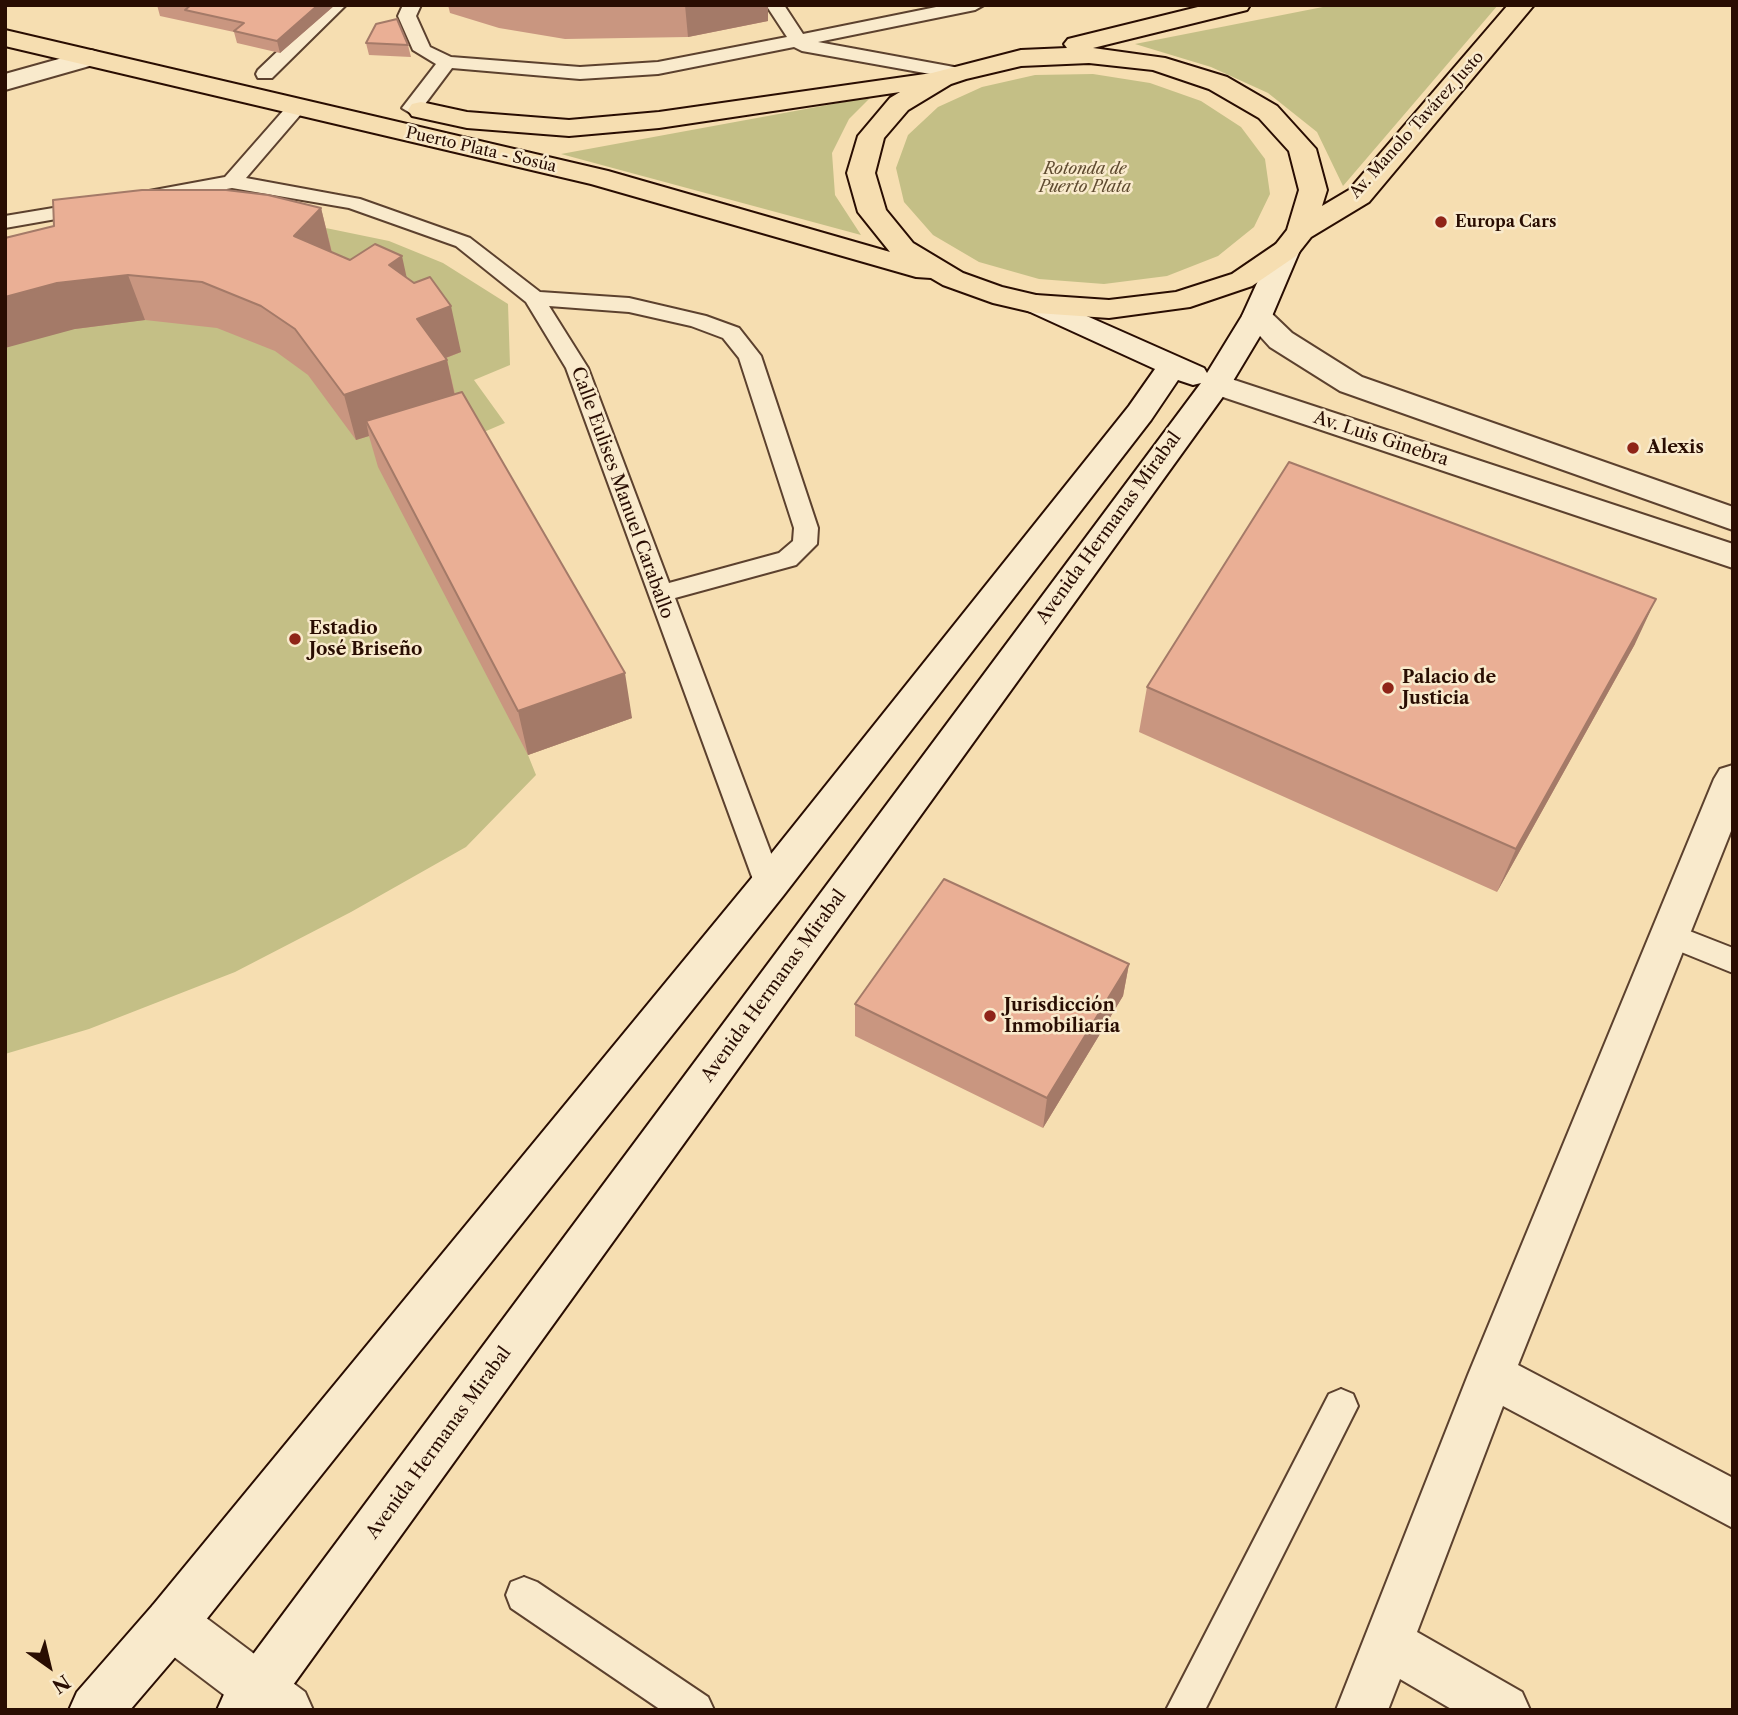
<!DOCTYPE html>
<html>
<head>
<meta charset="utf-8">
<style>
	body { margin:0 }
	#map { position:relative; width:1738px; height:1715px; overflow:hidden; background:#f6deb1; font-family:"Libre Caslon Text",serif }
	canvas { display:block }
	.frame { position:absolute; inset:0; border:7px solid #290d02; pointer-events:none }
	.north { position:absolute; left:14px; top:1631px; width:70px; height:70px; -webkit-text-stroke:5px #f9eacc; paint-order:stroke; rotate:146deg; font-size:19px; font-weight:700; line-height:28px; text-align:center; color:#290d02 }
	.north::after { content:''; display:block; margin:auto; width:24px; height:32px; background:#290d02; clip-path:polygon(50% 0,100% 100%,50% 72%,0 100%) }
</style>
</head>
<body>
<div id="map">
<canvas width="1738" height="1715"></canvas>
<div class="frame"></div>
<div class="north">N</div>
</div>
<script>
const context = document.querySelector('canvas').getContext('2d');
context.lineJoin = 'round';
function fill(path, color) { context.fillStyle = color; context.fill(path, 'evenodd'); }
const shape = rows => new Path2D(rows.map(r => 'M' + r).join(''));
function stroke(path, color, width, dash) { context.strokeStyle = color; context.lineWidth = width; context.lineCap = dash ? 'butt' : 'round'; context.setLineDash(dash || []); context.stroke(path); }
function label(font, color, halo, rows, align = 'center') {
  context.font = font + ' "Libre Caslon Text",serif'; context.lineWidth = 5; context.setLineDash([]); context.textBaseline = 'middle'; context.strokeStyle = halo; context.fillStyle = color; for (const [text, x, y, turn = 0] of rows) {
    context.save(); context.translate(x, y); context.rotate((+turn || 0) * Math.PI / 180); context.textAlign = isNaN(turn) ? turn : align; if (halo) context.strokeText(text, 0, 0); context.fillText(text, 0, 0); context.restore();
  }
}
const green = shape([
	[1333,5,1498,5,1343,186,1317,132,1268,93,1211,67,1135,44],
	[1093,74,1150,83,1201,101,1241,127,1265,159,1270,194,1254,227,1218,256,1167,276,1104,284,1039,279,979,262,933,235,904,202,896,168,908,135,938,107,982,87,1035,75],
	[871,97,849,119,832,153,835,195,861,235,561,154],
	[282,219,389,241,443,263,508,304,510,365,474,380,505,423,472,437,632,718,528,755,536,775,466,847,351,912,235,972,89,1029,5,1054,5,246]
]);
const service = shape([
	[326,5,346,5,272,78,258,78,256,74,258,70,326,5],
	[403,5,421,5,416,16,430,47,451,57,580,67,658,62,787,37,766,5,784,5,803,34,946,5,984,5,975,10,818,42,965,69,967,73,965,77,958,79,802,51,794,47,658,74,580,79,452,68,419,112,412,114,402,108,436,64,413,50,398,16,403,5],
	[297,101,307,107,246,178,360,199,470,238,540,292,629,298,706,316,739,328,761,356,818,528,817,544,796,565,675,598,783,885,779,893,769,896,759,893,755,885,566,368,526,302,456,246,349,208,232,188,149,203,142,201,139,197,142,193,149,191,225,177,290,103,297,101],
	[549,306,629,312,691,326,723,338,739,358,794,528,793,541,779,553,669,583,588,368,549,306],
	[89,202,96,204,99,208,96,212,5,228,5,216,89,202],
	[1669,923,1733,948,1733,973,1659,943,1655,935,1659,927,1669,923],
	[1341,1389,1353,1394,1358,1406,1205,1710,1166,1710,1329,1394,1341,1389],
	[524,1577,537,1582,708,1697,714,1710,661,1710,511,1608,506,1595,511,1582,524,1577]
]);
const minor = shape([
	[91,50,100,53,104,58,100,63,5,90,5,74,91,50],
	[1733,765,1733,826,1518,1365,1733,1478,1733,1528,1503,1406,1417,1632,1522,1692,1530,1710,1453,1710,1400,1679,1388,1710,1336,1710,1468,1375,1714,779,1720,769,1733,765],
	[171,1598,189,1605,305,1692,313,1710,244,1710,153,1641,146,1623,153,1605,171,1598]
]);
const tertiary = shape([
	[1257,307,1268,310,1292,333,1362,377,1733,507,1733,530,1340,391,1270,347,1242,316,1246,310,1257,307],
	[1216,374,1733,544,1733,568,1205,391,1201,384,1205,377,1216,374]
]);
const secondary = shape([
	[1286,241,1296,244,1300,250,1272,316,1227,391,275,1710,217,1710,225,1692,1201,383,1193,385,1178,380,1151,420,783,896,189,1641,130,1710,69,1710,77,1692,153,1605,755,874,1129,406,1155,369,1026,310,1021,304,1026,298,1036,295,1046,298,1204,368,1207,373,1242,316,1272,250,1276,244,1286,241]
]);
const primary = shape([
	[1206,5,1250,5,1247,10,1093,48,1165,58,1227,77,1277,106,1316,149,1327,190,1322,206,1349,190,1508,5,1534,5,1369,202,1311,237,1296,256,1252,286,1190,307,1109,318,1036,313,993,303,943,285,931,278,916,277,591,184,5,46,5,30,608,171,890,252,858,212,847,173,858,136,890,98,900,92,659,128,569,136,467,128,412,116,408,110,412,104,421,102,467,112,569,120,659,112,932,73,1021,50,1067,48,1064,44,1068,39,1206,5],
	[1089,63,1153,70,1209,89,1259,118,1289,151,1299,190,1287,230,1276,244,1232,274,1176,292,1109,300,1036,295,1002,287,963,273,913,243,886,210,875,173,884,138,908,110,951,84,966,79,1021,66,1089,63]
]);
const wall = shape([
	[157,5,335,5,280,53,237,43,234,32,160,16],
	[448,5,768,5,768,21,688,37,565,39,499,28,450,13],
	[366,43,408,45,411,57,369,55],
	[321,208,332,252,350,260,407,279,461,352,446,358,447,360,455,394,632,718,528,755,378,467,369,436,356,440,308,375,275,351,217,328,145,320,75,329,5,238],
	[1635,644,1497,892,1139,732,1147,687],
	[1129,964,1123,996,1043,1128,855,1036,855,1004]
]);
const shadedWall = shape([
	[318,5,335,5,280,53,277,41],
	[685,5,768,5,768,21,688,37],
	[321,208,332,254,294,236],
	[402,256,412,302,389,265],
	[128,275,145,320,75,329,5,348,5,297,57,283],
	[451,306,461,352,427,365,417,319],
	[447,360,457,406,366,421,369,436,356,440,344,395],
	[1656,599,1635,644,1497,892,1516,849],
	[625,673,632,718,528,755,518,711],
	[1129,964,1123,996,1043,1128,1047,1098]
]);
const building = shape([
	[191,5,318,5,277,41,234,31,244,23,185,10,191,5],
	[397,19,408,45,366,43,376,24,397,19],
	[142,190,226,190,268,195,321,208,294,236,350,260,375,244,402,256,389,265,414,283,430,277,451,306,417,319,447,360,344,395,295,329,261,306,202,282,128,275,57,283,5,297,5,238,54,226,53,200,142,190],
	[462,392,625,673,518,711,366,421,462,392],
	[1289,462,1656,599,1516,849,1147,687,1289,462],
	[944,879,1129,964,1047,1098,855,1004,944,879]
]);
const markers = [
	[1441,222,7,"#8f2418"],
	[1633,448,7,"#8f2418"],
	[295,639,7,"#8f2418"],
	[1388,688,7,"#8f2418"],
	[990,1016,7,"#8f2418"]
];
const farStreetnames = [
	["Av. Manolo Tavárez Justo",1417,125,-48],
	["Puerto Plata - Sosúa",481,150,13]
];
const farParknames = [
	["Rotonda de",1085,169],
	["Puerto Plata",1085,187]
];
const farPoinames = [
	["Europa Cars",1455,222]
];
const streetNames = [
	["Av. Luis Ginebra",1381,439,18],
	["Calle Eulises Manuel Caraballo",622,493,70],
	["Avenida Hermanas Mirabal",1109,528,-54],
	["Avenida Hermanas Mirabal",774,986,-54],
	["Avenida Hermanas Mirabal",439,1443,-54]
];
const poiNames = [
	["Alexis",1647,448],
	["Estadio",309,629],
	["José Briseño",309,650],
	["Palacio de",1402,678],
	["Justicia",1402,699],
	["Jurisdicción",1004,1006],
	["Inmobiliaria",1004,1027]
];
fill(green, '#c4bf86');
stroke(service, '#5c412e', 4);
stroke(minor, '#5c412e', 4);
stroke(tertiary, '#5c412e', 4);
stroke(secondary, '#290d02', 4);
stroke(primary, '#290d02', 4);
fill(service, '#f9eacc');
fill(minor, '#f9eacc');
fill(tertiary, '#f9eacc');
fill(secondary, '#f9eacc');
fill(primary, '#f6deb1');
fill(wall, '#c99680');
fill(shadedWall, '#a47a68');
fill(building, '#eaaf95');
stroke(building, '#a47a68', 2);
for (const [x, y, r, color] of markers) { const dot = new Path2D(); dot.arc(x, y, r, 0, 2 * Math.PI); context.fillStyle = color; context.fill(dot); stroke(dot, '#f9eacc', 2.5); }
label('16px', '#290d02', '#f9eacc', farStreetnames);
label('italic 16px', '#5f4b30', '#f9eacc', farParknames);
label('bold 16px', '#290d02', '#f9eacc', farPoinames, 'left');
label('18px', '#290d02', '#f9eacc', streetNames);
label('bold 18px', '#290d02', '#f9eacc', poiNames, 'left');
</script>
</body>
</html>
